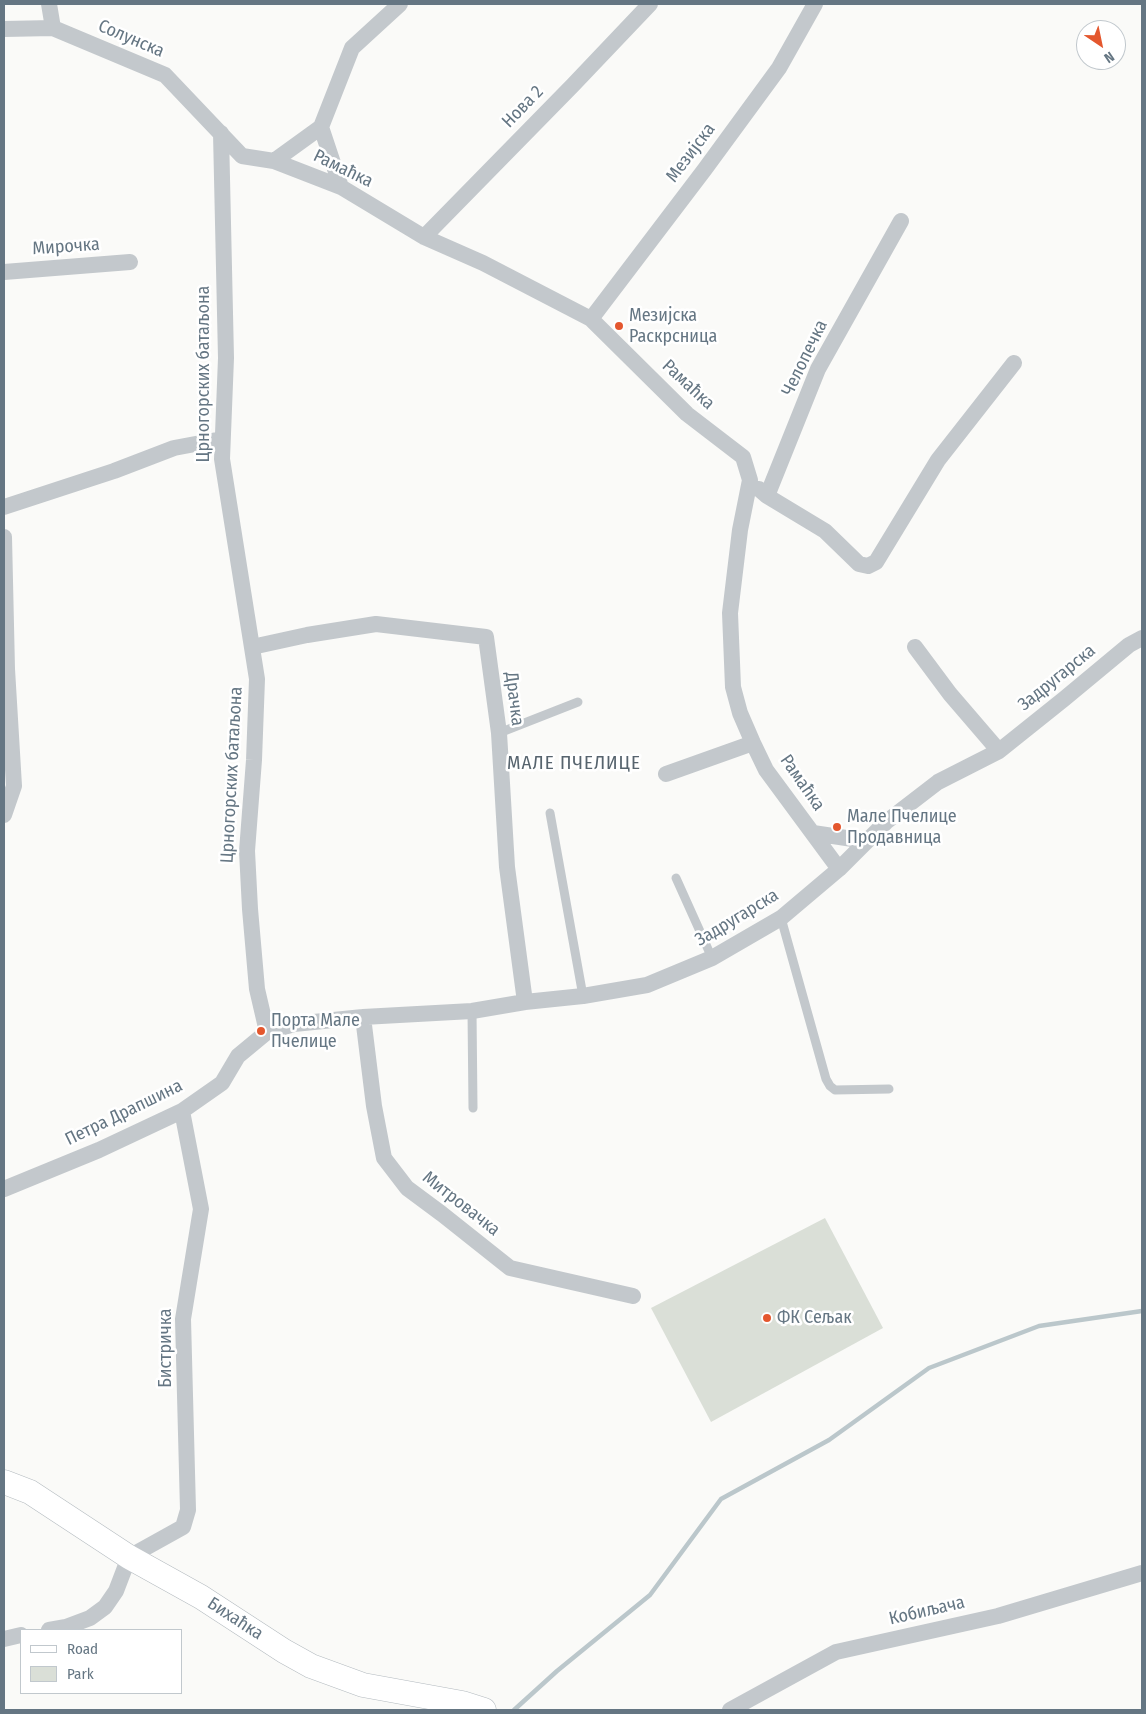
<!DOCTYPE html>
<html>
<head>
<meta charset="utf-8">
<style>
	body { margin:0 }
	#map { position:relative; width:1146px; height:1714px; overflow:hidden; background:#fafaf8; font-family:"Fira Sans Condensed",sans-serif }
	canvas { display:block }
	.frame { position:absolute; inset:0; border:5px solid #657683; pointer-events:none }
	.legend { position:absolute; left:20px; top:1629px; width:162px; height:65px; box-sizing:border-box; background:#fff; border:1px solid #c1c8cd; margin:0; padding:6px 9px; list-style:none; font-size:15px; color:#657683 }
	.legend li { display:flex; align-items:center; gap:10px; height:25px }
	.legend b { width:25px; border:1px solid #c1c8cd }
	.north { position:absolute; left:1076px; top:20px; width:50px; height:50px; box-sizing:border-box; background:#fff; border:1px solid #c1c8cd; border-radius:50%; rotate:146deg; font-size:14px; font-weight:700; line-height:20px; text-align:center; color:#657683 }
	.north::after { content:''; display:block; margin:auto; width:18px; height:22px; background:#e4572e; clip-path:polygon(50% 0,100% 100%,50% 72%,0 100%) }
</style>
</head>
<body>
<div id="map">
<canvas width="1146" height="1714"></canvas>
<div class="frame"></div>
<ul class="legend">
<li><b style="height:6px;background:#fff"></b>Road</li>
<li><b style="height:14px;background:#dadfd7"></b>Park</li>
</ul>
<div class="north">N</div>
</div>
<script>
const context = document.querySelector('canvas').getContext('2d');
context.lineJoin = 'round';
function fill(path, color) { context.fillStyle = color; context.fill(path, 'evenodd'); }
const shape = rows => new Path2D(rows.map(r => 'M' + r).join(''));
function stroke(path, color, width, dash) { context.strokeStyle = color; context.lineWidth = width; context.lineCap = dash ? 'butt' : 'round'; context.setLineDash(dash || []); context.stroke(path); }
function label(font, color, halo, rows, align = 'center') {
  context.font = font + ' "Fira Sans Condensed",sans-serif'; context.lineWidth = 5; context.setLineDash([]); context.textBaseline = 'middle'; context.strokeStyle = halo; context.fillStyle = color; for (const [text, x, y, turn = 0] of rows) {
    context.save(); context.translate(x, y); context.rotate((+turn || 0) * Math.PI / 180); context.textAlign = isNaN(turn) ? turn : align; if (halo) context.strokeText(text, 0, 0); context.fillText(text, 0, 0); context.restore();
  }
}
const green = shape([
	[825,1218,883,1328,711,1422,651,1308]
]);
const stream = shape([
	[514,1710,557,1671,650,1595,721,1499,829,1440,929,1368,1039,1326,1142,1311]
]);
const lane = shape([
	[499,733,578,702],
	[550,813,583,996],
	[676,878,712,958],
	[781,918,826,1079,830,1086,835,1090,889,1089],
	[472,1011,473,1108]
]);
const street = shape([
	[49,4,53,28],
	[4,29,53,28,165,75,242,156,274,161,341,187,424,237,483,263,591,319,687,414,743,457,750,480,740,530,730,613,733,687,740,713,753,743,766,770,839,869],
	[321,127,341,187],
	[221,133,226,358,222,459,257,679,254,760,247,851,250,909,257,989,267,1032],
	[274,161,321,127,352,48,400,4],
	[424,237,573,85,650,4],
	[4,272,130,262],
	[591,319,705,169,779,68,815,4],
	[759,489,767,496,818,369,901,221],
	[767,496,825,531,859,564,868,566,876,562,938,460,1014,363],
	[4,507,114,471,174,448,222,439],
	[4,537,7,669,14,786,4,815],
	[252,647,307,635,376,624,486,637,499,733,507,867,525,1002],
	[915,647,950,694,999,751],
	[666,774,753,743],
	[813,833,866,841],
	[363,1017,374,1106,384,1158,407,1188,442,1214,510,1268,633,1296],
	[4,1189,99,1150,182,1111,222,1083,238,1056,267,1032,294,1024,363,1017,472,1011,525,1002,583,996,647,985,712,958,781,918,839,869,886,822,938,782,999,751,1064,699,1129,645,1142,638],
	[49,1630,66,1627,90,1618,105,1607,116,1591,129,1557,183,1527,188,1510,183,1319,201,1209,182,1111],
	[4,1639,21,1635],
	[730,1710,836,1652,998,1616,1142,1573]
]);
const secondary = shape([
	[4,1482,30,1492,129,1557,201,1597,284,1651,311,1666,363,1685,462,1703,484,1710]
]);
const markers = [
	[619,326,5,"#e4572e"],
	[837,827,5,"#e4572e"],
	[261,1031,5,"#e4572e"],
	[767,1318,5,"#e4572e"]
];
const streetNames = [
	["Солунска",131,39,23],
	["Нова 2",523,107,-46],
	["Мезијска",691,153,-53],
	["Рамаћка",343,169,26],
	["Мирочка",66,247,-4],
	["Челопечка",805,358,-64],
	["Црногорских батаљона",204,374,-90],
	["Рамаћка",688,385,43],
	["Задругарска",1057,678,-39],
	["Драчка",514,699,83],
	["Црногорских батаљона",232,775,-87],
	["Рамаћка",802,783,55],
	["Задругарска",737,918,-31],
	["Петра Драпшина",124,1113,-26],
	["Митровачка",461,1204,38],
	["Бистричка",166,1348,-90],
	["Кобиљача",927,1611,-13],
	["Бихаћка",235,1619,33]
];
const poiNames = [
	["Мезијска",629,316],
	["Раскрсница",629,337],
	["Мале Пчелице",847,817],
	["Продавница",847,838],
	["Порта Мале",271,1021],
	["Пчелице",271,1042],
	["ФК Сељак",777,1318]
];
const neighbourhoodNames = [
	["МАЛЕ ПЧЕЛИЦЕ",574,764]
];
fill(green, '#dadfd7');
stroke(stream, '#bbc7cb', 4.5);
stroke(secondary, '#b3babf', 25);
stroke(lane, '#c3c8cc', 9);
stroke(street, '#c3c8cc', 16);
stroke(secondary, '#fff', 24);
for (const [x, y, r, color] of markers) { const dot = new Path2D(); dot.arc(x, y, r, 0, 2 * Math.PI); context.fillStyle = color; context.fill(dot); stroke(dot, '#fff', 2); }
label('18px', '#657683', '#fff', streetNames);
label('18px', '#657683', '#fff', poiNames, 'left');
context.letterSpacing = '1px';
label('19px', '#57646e', '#fff', neighbourhoodNames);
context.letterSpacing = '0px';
</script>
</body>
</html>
